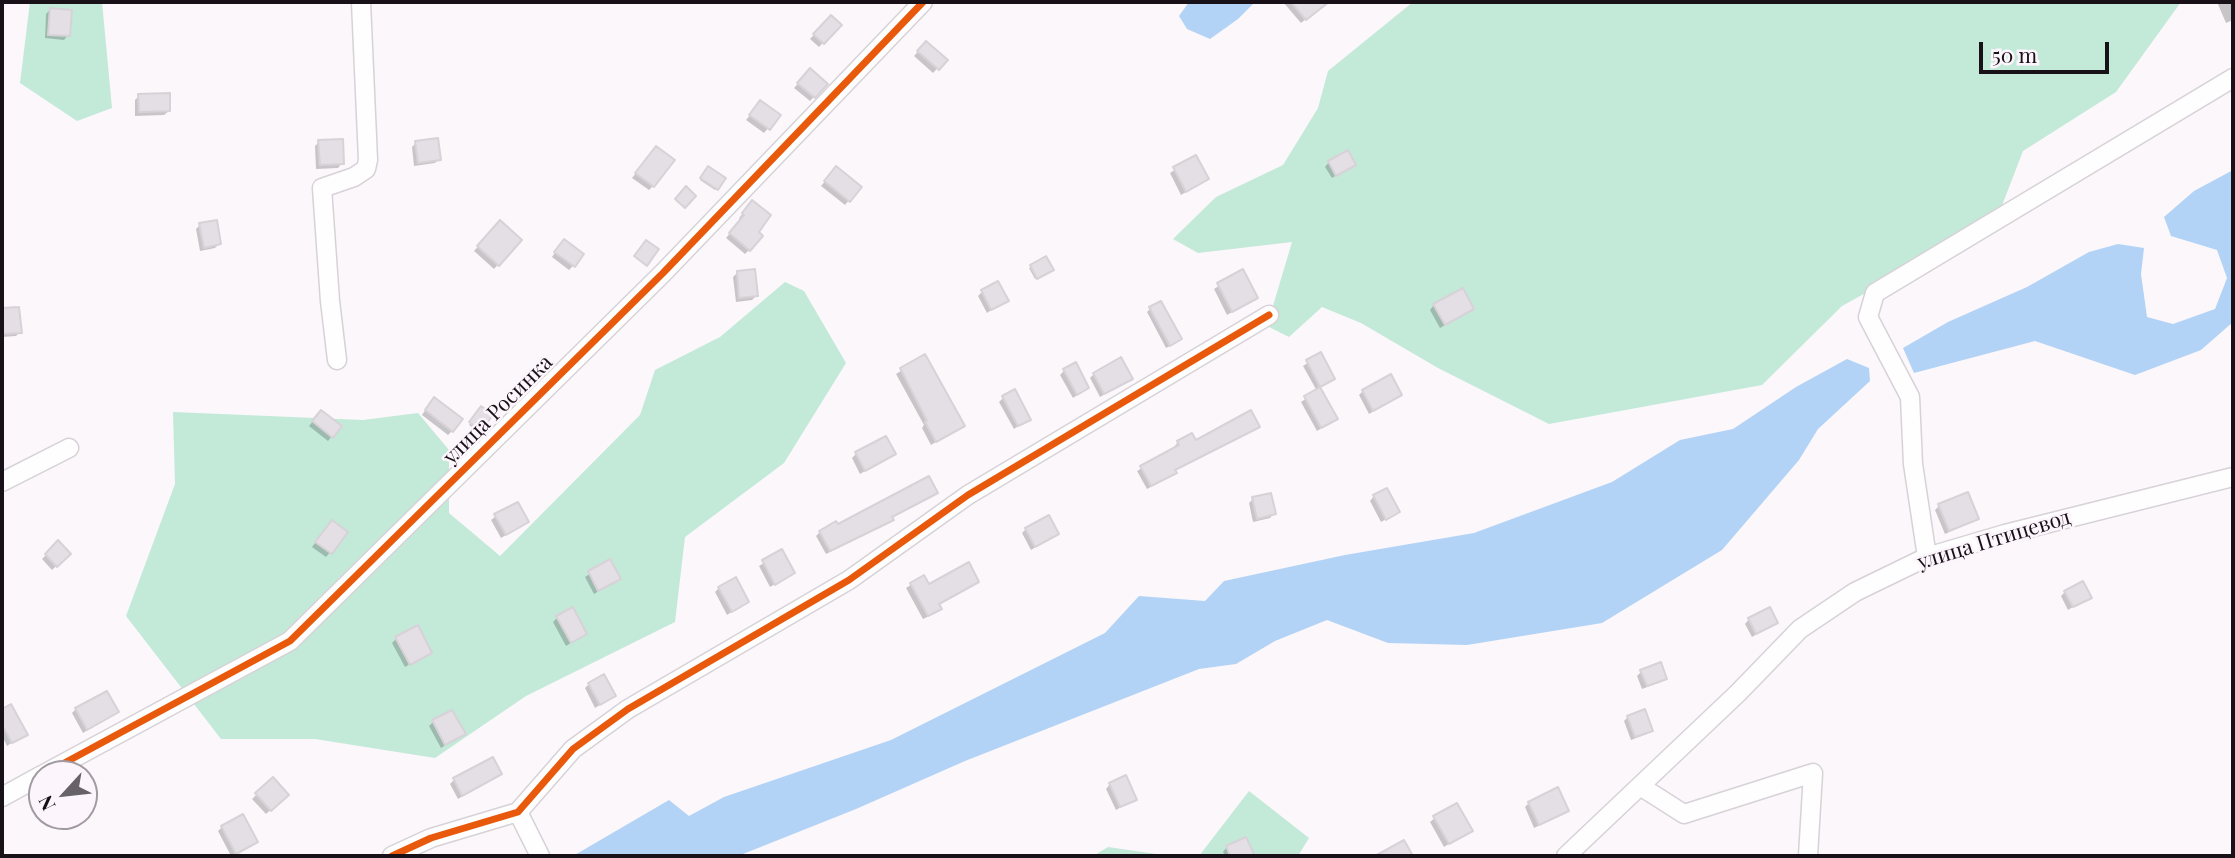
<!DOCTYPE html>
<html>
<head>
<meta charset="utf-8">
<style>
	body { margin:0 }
	#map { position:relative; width:2235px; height:858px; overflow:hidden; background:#fbf7fb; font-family:"Playfair Display",serif }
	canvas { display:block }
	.frame { position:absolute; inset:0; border:4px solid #181218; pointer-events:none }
	.north { position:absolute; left:28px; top:760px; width:70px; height:70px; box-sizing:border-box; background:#fdf5fc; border:2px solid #a19aa1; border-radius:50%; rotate:243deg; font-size:19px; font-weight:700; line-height:28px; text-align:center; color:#181218 }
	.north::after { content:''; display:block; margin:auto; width:24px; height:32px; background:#676267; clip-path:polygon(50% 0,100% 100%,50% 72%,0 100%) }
	.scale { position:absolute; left:1979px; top:42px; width:130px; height:32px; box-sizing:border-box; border:4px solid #181218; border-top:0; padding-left:9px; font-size:21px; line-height:24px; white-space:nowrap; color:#181218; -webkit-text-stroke:5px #fdf5fc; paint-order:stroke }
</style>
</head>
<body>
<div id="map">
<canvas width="2235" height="858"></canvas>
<div class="frame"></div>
<div class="north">N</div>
<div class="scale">50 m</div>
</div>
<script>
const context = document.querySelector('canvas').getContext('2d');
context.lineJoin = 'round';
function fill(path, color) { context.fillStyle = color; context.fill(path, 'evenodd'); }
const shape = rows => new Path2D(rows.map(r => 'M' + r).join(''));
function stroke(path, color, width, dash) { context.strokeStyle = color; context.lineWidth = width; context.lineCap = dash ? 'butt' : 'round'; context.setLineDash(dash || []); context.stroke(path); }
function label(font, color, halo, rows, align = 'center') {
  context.font = font + ' "Playfair Display",serif'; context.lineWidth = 5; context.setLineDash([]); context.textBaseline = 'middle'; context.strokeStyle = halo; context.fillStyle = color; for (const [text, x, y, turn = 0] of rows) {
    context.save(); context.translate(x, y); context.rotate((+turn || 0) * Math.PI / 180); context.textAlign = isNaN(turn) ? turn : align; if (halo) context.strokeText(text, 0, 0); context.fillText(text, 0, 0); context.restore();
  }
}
const green = shape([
	[30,2,102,2,112,108,77,121,20,83],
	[1413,2,2181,2,2116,92,2023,151,1996,221,1842,306,1762,385,1549,424,1438,368,1361,323,1322,307,1289,337,1267,326,1292,242,1198,253,1173,239,1216,197,1283,165,1318,108,1328,71],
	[785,282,804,291,846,363,784,463,685,537,675,622,526,696,435,758,315,739,221,739,126,616,175,484,173,412,363,420,418,413,449,450,449,513,500,556,640,415,655,370,720,337],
	[1249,791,1309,838,1298,856,1199,856],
	[1108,847,1170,856,1093,856]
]);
const water = shape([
	[1189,2,1255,2,1238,19,1210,39,1187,29,1179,16],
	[2233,170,2233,322,2201,350,2135,375,2035,341,1914,373,1903,348,1948,322,2027,287,2089,252,2118,244,2144,248,2141,274,2147,317,2173,324,2215,309,2227,278,2217,250,2171,236,2164,217,2194,191],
	[1847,359,1869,368,1870,381,1818,429,1799,460,1722,550,1602,623,1467,645,1388,643,1327,620,1275,641,1236,664,1199,669,965,761,856,809,738,856,573,856,669,800,689,816,724,797,891,740,1105,633,1139,596,1205,601,1224,581,1345,555,1474,533,1612,482,1680,440,1733,429,1796,387]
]);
const shadow = shape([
	[1283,2,1314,2,1319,8,1301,23],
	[2217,2,2233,2,2233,20,2226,23],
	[50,10,68,35,64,40,45,38,46,14],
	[831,17,840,25,819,47,810,39],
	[926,43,945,60,933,73,914,56],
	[806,75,826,84,810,101,794,88],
	[139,96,169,111,164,115,135,116,135,100],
	[757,107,779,115,764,133,746,120],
	[319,142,342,163,338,168,316,169,315,146],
	[416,143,439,159,435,163,414,166,412,147],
	[652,152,653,186,649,190,632,178],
	[1195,157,1207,179,1181,195,1170,173],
	[1329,162,1354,164,1332,178,1325,167],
	[707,170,717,189,715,190,700,180],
	[832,173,859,188,845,205,821,186],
	[748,207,756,233,749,250,745,254,726,238,741,220,739,218],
	[500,223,520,240,494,269,474,251],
	[200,225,219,244,215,248,200,251,196,229],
	[560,245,573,266,569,270,552,257],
	[1046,258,1050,271,1035,279,1029,268],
	[1242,271,1256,298,1227,315,1214,289],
	[737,273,756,296,752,300,736,302,733,277],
	[982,292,1006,300,987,313,978,296],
	[1434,305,1472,309,1440,328,1430,310],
	[18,309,20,332,16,336,2,337,2,310],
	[1150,309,1180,339,1176,343,1166,348,1147,312],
	[1320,355,1333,379,1319,388,1336,419,1317,431,1301,402,1317,391,1303,366],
	[925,356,963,425,931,445,922,428,924,425,896,374],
	[1064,371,1087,388,1073,398,1060,375],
	[1094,374,1131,379,1100,397,1090,378],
	[1363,391,1400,395,1369,414,1359,395],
	[1003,398,1029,419,1014,429,999,402],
	[430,403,452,431,448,435,422,415],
	[481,408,490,415,478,431,469,425],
	[317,416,332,436,328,441,309,426],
	[1257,426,1253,431,1174,471,1170,477,1147,489,1137,471,1175,449,1174,447,1178,442,1195,442],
	[856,454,894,454,860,474,852,458],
	[936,492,891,518,887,524,826,554,816,536,820,532],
	[1374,496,1398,512,1381,522,1370,501],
	[1253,499,1274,513,1270,518,1253,522,1249,503],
	[1939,506,1977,518,1972,522,1945,534,1935,510],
	[496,516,527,522,501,538,491,520],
	[328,526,346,533,326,557,312,547],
	[1026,529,1057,534,1031,550,1022,533],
	[58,543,69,554,52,570,42,559],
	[782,552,793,573,770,587,759,566],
	[609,562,619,579,594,594,585,577],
	[923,577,928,586,977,582,938,605,940,608,936,613,923,619,906,588],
	[719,588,747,602,727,615,715,592],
	[2065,592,2089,597,2068,610,2061,596],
	[557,618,585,634,566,646,553,622],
	[1749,619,1776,623,1752,637,1745,624],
	[396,639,430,652,405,667,392,643],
	[1641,672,1665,678,1661,682,1642,689,1637,676],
	[589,684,614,696,595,708,585,688],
	[10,707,25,734,7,746,2,736,2,711],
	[76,709,117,712,83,733,72,713],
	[1628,717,1651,730,1647,734,1631,740,1624,721],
	[433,722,463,734,441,748,429,726],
	[500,774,458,799,450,784,454,780],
	[273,779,287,795,266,814,252,799],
	[1110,784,1134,800,1116,810,1106,789],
	[1529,803,1567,810,1563,814,1534,828,1525,807],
	[1435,818,1470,831,1444,847,1430,822],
	[222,827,256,842,231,856,218,831],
	[1245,839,1253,856,1225,856,1223,852,1227,847]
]);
const building = shape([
	[1291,2,1329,2,1306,20,1291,2],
	[50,8,72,10,70,36,48,35,50,8],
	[831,15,842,25,824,44,813,34,831,15],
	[926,41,948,60,939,70,917,51,926,41],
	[810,68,828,84,815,98,797,83,810,68],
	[170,93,170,111,139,112,138,94,170,93],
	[760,100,781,115,770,130,749,115,760,100],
	[438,138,441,160,418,163,415,141,438,138],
	[343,139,344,164,320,165,318,140,343,139],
	[656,146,675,160,654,187,635,173,656,146],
	[1348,150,1356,165,1336,176,1328,161,1348,150],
	[1196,155,1209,179,1186,192,1173,167,1196,155],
	[708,166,726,178,718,190,700,178,708,166],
	[836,166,862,187,850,202,824,181,836,166],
	[686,186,696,196,685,208,675,199,686,186],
	[752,200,771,215,759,232,763,236,750,251,729,233,744,215,742,213,752,200],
	[217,220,221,244,204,248,199,223,217,220],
	[500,220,522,240,499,266,477,246,500,220],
	[564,239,584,254,575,267,554,252,564,239],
	[646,240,659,249,647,266,634,256,646,240],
	[1046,256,1054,270,1037,279,1030,265,1046,256],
	[755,269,758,296,739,298,737,271,755,269],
	[1243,269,1258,298,1232,312,1217,283,1243,269],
	[998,281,1009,301,991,310,981,290,998,281],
	[1463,288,1474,309,1445,325,1433,304,1463,288],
	[1161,301,1182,339,1170,346,1149,307,1161,301],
	[19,307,22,333,2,334,2,308,19,307],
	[1321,352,1335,379,1320,387,1306,360,1321,352],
	[925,354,965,426,936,442,925,422,927,421,900,368,925,354],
	[1121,357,1133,379,1104,394,1093,373,1121,357],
	[1076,362,1089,388,1077,395,1063,369,1076,362],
	[1391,374,1402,395,1373,411,1362,390,1391,374],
	[1320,387,1338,419,1321,428,1304,396,1320,387],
	[1015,389,1031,420,1018,426,1002,396,1015,389],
	[434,397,463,419,453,432,425,410,434,397],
	[481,406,493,415,481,431,469,422,481,406],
	[321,410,342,426,333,438,312,421,321,410],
	[1251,410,1260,427,1175,470,1177,473,1151,486,1140,466,1179,445,1177,441,1192,433,1196,440,1251,410],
	[886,436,896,454,865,471,855,452,886,436],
	[929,476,938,493,892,517,894,520,830,551,819,531,836,521,838,524,929,476],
	[1387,488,1400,512,1386,520,1373,495,1387,488],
	[1968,492,1979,519,1949,531,1938,504,1968,492],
	[1271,493,1276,514,1257,519,1252,497,1271,493],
	[518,502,529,522,506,535,494,514,518,502],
	[1049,515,1059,534,1035,547,1025,528,1049,515],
	[332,520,348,532,332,554,315,542,332,520],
	[58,540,71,554,57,567,45,554,58,540],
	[782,549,795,573,775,585,762,560,782,549],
	[610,559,621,579,598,591,588,571,610,559],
	[969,562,979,582,939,604,942,609,928,616,910,583,924,575,929,584,969,562],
	[736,577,749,602,732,612,718,587,736,577],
	[2083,581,2092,598,2073,607,2064,591,2083,581],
	[573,607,587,634,571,643,556,616,573,607],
	[1770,607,1778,623,1756,634,1748,618,1770,607],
	[418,625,432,653,410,665,395,637,418,625],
	[1661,662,1667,679,1647,686,1640,670,1661,662],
	[604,674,616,696,600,705,588,683,604,674],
	[107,691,119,712,87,730,75,708,107,691],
	[11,704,28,735,12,743,2,725,2,709,11,704],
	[1645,709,1653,731,1635,737,1627,716,1645,709],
	[452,710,466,734,445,745,432,720,452,710],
	[493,757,502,774,462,796,453,778,493,757],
	[1126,775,1137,800,1120,807,1109,783,1126,775],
	[273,777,289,795,271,811,255,793,273,777],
	[1558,787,1569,811,1539,825,1528,802,1558,787],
	[1457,803,1473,831,1449,844,1433,816,1457,803],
	[243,814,258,842,236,854,221,826,243,814],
	[1246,837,1255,856,1230,856,1226,846,1246,837],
	[1404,840,1413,856,1375,856,1404,840]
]);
const minor = shape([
	[337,360,330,301,322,188,354,177,366,169,368,160,361,2],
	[2,482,69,448],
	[1927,557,1913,464,1910,397,1868,317,1875,293,2233,78],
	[44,774,290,641,663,273,923,2],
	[1640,786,1684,814,1813,773,1808,856],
	[2,797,42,775],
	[518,812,540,856],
	[392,856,431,838,518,812,573,749,628,709,849,580,968,495,1269,315],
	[1566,856,1738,693,1800,629,1855,592,1927,557,2005,534,2233,477]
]);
const cycleway = shape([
	[44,774,290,641,663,273,923,2],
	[392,856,431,838,518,812,573,749,628,709,849,580,968,495,1269,315]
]);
const streetNames = [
	["улица Росинка",498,410,-45],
	["улица Птицевод",1994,540,-17]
];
fill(green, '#c3e9d9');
fill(water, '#b2d3f6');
fill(shadow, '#0003');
fill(building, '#e4dfe4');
stroke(building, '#d7d2d7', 2);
stroke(minor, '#d7d2d7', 21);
stroke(minor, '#fefefe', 18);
stroke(cycleway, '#e8590c', 7);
label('21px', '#181218', '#fdf5fc', streetNames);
</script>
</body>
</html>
